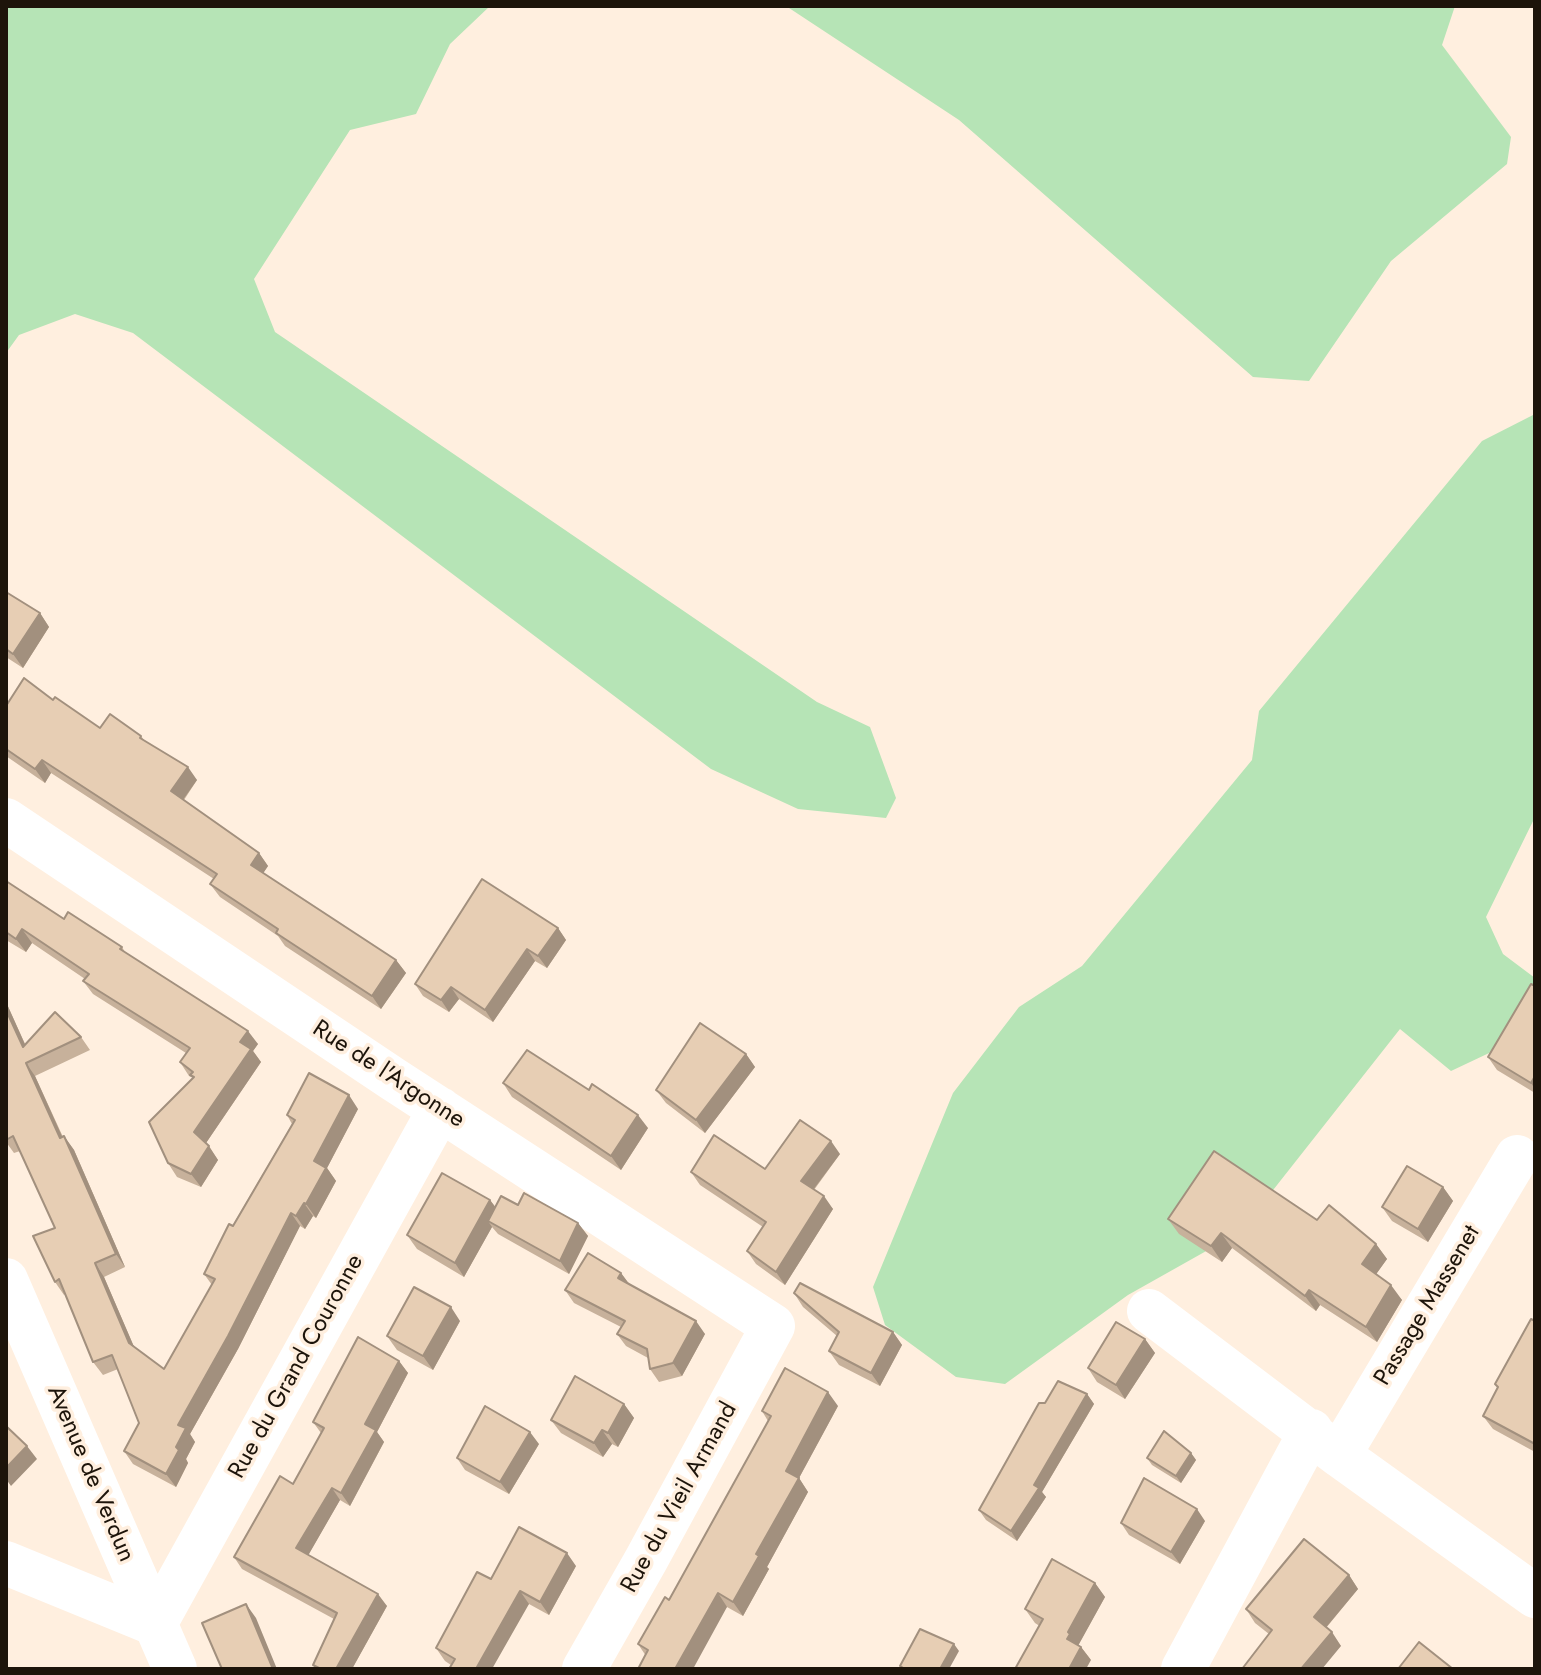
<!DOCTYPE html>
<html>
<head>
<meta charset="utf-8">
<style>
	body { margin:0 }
	#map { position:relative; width:1541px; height:1675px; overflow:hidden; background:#ffefdf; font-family:Jost,sans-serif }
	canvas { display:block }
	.frame { position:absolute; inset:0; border:8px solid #1d140a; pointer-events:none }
</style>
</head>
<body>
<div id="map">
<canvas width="1541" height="1675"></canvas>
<div class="frame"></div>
</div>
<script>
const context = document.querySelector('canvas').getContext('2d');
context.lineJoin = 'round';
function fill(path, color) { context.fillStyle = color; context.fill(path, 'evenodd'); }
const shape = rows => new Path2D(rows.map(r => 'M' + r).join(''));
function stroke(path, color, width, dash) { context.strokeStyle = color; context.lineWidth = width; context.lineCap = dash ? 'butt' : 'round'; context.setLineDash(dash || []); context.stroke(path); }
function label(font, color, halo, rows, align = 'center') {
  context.font = font + ' Jost,sans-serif'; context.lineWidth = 7; context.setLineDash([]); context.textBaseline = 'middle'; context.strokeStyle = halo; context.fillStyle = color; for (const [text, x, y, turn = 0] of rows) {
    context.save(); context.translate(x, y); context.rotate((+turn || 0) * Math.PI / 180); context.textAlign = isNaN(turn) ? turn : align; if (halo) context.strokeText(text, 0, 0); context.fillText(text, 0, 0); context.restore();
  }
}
const green = shape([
	[6,6,490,6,450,44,416,114,350,130,254,279,275,332,817,702,870,727,896,798,886,818,798,809,711,769,133,333,75,314,19,335,6,353],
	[786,6,1455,6,1442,45,1511,137,1507,164,1391,261,1309,381,1253,377,959,120],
	[1535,414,1535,817,1486,917,1503,954,1535,978,1535,1016,1504,1046,1451,1071,1400,1029,1240,1232,1128,1295,1005,1384,956,1377,885,1325,873,1287,953,1093,1019,1007,1082,966,1252,760,1259,711,1482,441]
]);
const minor = shape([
	[6,820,393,1079,773,1326,646,1560,584,1669],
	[6,1280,175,1669],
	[1149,1311,1339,1455,1535,1596],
	[1339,1455,1517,1157],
	[6,1563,155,1624,440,1109],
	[1183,1669,1311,1431]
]);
const wall = shape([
	[6,592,40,613,49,627,23,668,6,657],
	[53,700,100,728,141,736,144,740,197,780,184,800,259,853,268,866,263,873,396,960,406,973,381,1009,285,946,278,936,220,897,210,884,214,879,51,773,45,783,6,756,6,706],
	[6,881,64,919,122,947,125,952,258,1044,253,1051,261,1062,206,1143,218,1160,201,1187,177,1177,168,1163,193,1078,189,1076,180,1062,186,1053,93,994,83,981,85,979,32,943,26,952,6,940],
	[558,928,566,940,547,968,535,961,493,1022,459,999,449,1012,423,996,415,984],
	[1535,986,1535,1093,1497,1070,1488,1057],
	[6,1002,25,1044,81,1037,90,1050,35,1076,63,1137,64,1136,74,1150,125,1267,104,1277,134,1347,164,1369,212,1285,204,1274,292,1124,287,1115,358,1109,327,1168,336,1181,316,1218,313,1216,305,1229,300,1226,238,1349,190,1434,195,1442,186,1459,188,1463,176,1487,133,1464,124,1451,139,1423,118,1369,103,1375,93,1362,65,1294,64,1295,55,1282,55,1228,20,1151,14,1153,6,1142],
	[746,1054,755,1067,705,1133,666,1103,656,1090],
	[503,1083,648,1128,621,1170,512,1097],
	[840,1154,814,1190,833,1209,785,1285,756,1264,747,1251,763,1227,700,1185,691,1172,765,1169],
	[1443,1187,1453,1201,1428,1242,1392,1221,1382,1207],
	[490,1200,495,1207,518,1205,578,1223,588,1236,569,1274,498,1234,492,1227,464,1277,417,1249,407,1235],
	[1168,1219,1317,1220,1376,1244,1387,1259,1376,1274,1402,1300,1377,1342,1320,1305,1316,1311,1232,1248,1222,1262,1179,1234],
	[621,1273,629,1284,705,1334,682,1376,659,1382,650,1369,648,1358,626,1346,617,1334,621,1327,574,1303,565,1290],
	[794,1293,893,1332,902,1345,880,1386,839,1365,829,1351,837,1336,803,1307],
	[460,1321,433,1370,397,1350,387,1336],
	[1535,1321,1535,1452,1493,1429,1483,1416,1498,1388,1495,1384],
	[1145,1339,1155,1353,1125,1399,1097,1382,1088,1368],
	[399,1361,408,1373,377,1432,384,1442,350,1506,340,1500,308,1555,387,1606,352,1669,316,1669,313,1665,334,1619,242,1569,234,1557,293,1484,321,1433,313,1422],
	[1087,1394,1094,1404,1042,1492,1046,1497,1017,1541,986,1520,979,1510,1045,1403],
	[624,1404,634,1418,618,1447,612,1444,603,1457,561,1433,551,1420],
	[838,1406,799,1478,808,1492,767,1567,769,1569,743,1616,727,1607,646,1656,638,1644,669,1600,768,1421,762,1411],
	[539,1444,509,1494,465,1470,457,1458],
	[1191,1453,1196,1460,1181,1483,1152,1465,1147,1458],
	[1205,1521,1180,1564,1129,1535,1121,1523],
	[576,1566,549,1615,529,1604,451,1665,445,1661,436,1648,491,1579],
	[1349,1575,1358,1589,1326,1628,1341,1646,1269,1634,1255,1623,1246,1609],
	[1095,1583,1105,1597,1078,1645,1081,1647,1091,1660,1035,1623,1025,1609]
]);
const shadedWall = shape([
	[40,613,49,627,23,668,13,654],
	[42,760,51,773,45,783,35,769],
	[188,767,197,780,180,804,171,791],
	[259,853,268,866,260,878,251,865],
	[558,928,566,940,547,968,538,956],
	[22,929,32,943,26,952,16,939],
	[527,949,535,961,493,1022,485,1010],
	[396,960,406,973,381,1009,372,996],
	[451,987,459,999,449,1012,441,1000],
	[6,1002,32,1060,23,1047,6,1010],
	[248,1031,258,1044,253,1051,261,1062,204,1146,194,1132,240,1042],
	[746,1054,755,1067,705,1133,696,1120],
	[26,1063,35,1076,69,1152,60,1138],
	[1535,1076,1535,1089,1531,1083],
	[349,1095,358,1109,327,1168,336,1181,316,1218,306,1204,314,1161],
	[638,1115,648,1128,621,1170,611,1156],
	[64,1136,74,1150,125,1267,116,1254],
	[831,1141,840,1154,810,1194,801,1181],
	[209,1146,218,1160,201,1187,191,1174],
	[1443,1187,1453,1201,1428,1242,1418,1229],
	[824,1196,833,1209,785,1285,776,1272],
	[490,1200,500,1213,488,1221,492,1227,464,1277,455,1263],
	[304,1203,313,1216,305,1229,296,1216],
	[291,1213,300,1226,238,1349,190,1434,195,1442,186,1459,188,1463,176,1487,166,1474,176,1447,178,1425],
	[578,1223,588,1236,569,1274,560,1261],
	[1221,1233,1232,1248,1222,1262,1211,1246],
	[1376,1244,1387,1259,1372,1280,1362,1264],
	[95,1263,104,1277,138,1356,129,1343],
	[621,1273,630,1285,618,1278],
	[1391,1285,1402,1300,1377,1342,1366,1327],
	[1309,1290,1320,1305,1316,1311,1305,1296],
	[451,1307,460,1321,433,1370,423,1356],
	[696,1321,705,1334,682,1376,673,1363],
	[893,1332,902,1345,880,1386,871,1373],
	[1145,1339,1155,1353,1125,1399,1116,1385],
	[399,1361,408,1373,377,1432,384,1442,350,1506,341,1493,365,1424],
	[828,1392,838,1406,799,1478,808,1492,767,1567,769,1569,743,1616,733,1602,756,1554,786,1471],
	[1087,1394,1094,1404,1042,1492,1046,1497,1017,1541,1011,1531,1034,1485],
	[624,1404,634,1418,618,1447,608,1433],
	[602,1430,612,1444,603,1457,594,1443],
	[530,1432,539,1444,509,1494,500,1482],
	[27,1446,37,1459,11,1486,6,1479,6,1468],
	[1191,1453,1196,1460,1181,1483,1176,1476],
	[332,1488,340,1500,305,1561,296,1548],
	[1197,1509,1205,1521,1180,1564,1171,1552],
	[567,1553,576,1566,549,1615,540,1602],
	[1349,1575,1358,1589,1323,1631,1314,1617],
	[1095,1583,1105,1597,1078,1646,1067,1639,1068,1632],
	[520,1591,529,1604,492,1669,479,1669,477,1667],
	[718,1593,727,1607,693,1669,675,1669],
	[378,1594,387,1606,352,1669,336,1669],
	[246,1604,256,1618,277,1669,273,1669],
	[1332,1632,1341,1646,1322,1669,1301,1669],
	[954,1644,959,1651,949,1669,940,1669],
	[1081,1647,1091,1660,1086,1669,1069,1669]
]);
const building = shape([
	[6,592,40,613,13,654,6,649,6,592],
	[24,678,53,700,55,697,100,728,110,714,141,736,140,738,188,767,171,791,259,853,251,865,396,960,372,996,276,933,278,929,210,884,217,874,42,760,35,769,6,749,6,706,24,678],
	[482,879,558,928,538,956,527,949,485,1010,451,987,441,1000,415,984,482,879],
	[6,881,64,919,68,912,122,947,120,949,248,1031,240,1042,251,1049,194,1132,209,1146,191,1174,168,1163,149,1122,194,1077,190,1075,193,1072,180,1062,190,1048,83,981,89,974,22,929,16,939,6,932,6,881],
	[1531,984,1535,986,1535,1076,1531,1083,1488,1057,1531,984],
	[6,1010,23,1047,55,1012,81,1037,26,1063,60,1138,64,1136,116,1254,95,1263,129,1343,164,1369,215,1279,204,1274,229,1224,233,1226,295,1120,287,1115,309,1073,349,1095,314,1161,326,1168,306,1204,304,1203,296,1216,291,1213,228,1336,178,1425,186,1428,176,1447,179,1450,166,1474,124,1451,139,1423,112,1355,93,1362,59,1279,55,1282,33,1236,55,1228,13,1136,6,1140,6,1010],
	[700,1023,746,1054,696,1120,656,1090,700,1023],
	[527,1050,589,1090,592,1084,638,1115,611,1156,503,1083,527,1050],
	[800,1120,831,1141,801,1181,824,1196,776,1272,747,1251,766,1222,691,1172,714,1135,765,1169,800,1120],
	[1214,1151,1317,1220,1329,1205,1376,1244,1362,1264,1391,1285,1366,1327,1309,1290,1305,1296,1221,1233,1211,1246,1168,1219,1214,1151],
	[1407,1166,1443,1187,1418,1229,1382,1207,1407,1166],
	[442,1173,490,1200,455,1263,407,1235,442,1173],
	[524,1193,578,1223,560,1261,488,1221,501,1196,518,1205,524,1193],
	[588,1253,621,1273,618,1278,696,1321,673,1363,650,1369,647,1349,617,1334,625,1321,565,1290,588,1253],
	[800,1283,893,1332,871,1373,829,1351,839,1332,794,1293,800,1283],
	[414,1287,451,1307,423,1356,387,1336,414,1287],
	[1531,1319,1535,1321,1535,1444,1483,1416,1498,1387,1495,1384,1531,1319],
	[1116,1322,1145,1339,1116,1385,1088,1368,1116,1322],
	[358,1337,399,1361,365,1424,376,1430,341,1493,332,1488,296,1548,378,1594,336,1669,321,1669,313,1665,337,1613,234,1557,280,1476,293,1484,324,1428,313,1422,358,1337],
	[785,1368,828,1392,786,1471,799,1478,756,1554,759,1556,733,1602,718,1593,675,1669,638,1669,648,1650,638,1644,665,1597,669,1600,771,1416,762,1411,785,1368],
	[575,1376,624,1404,608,1433,602,1430,594,1443,551,1420,575,1376],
	[1058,1381,1087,1394,1034,1485,1039,1488,1011,1531,979,1510,1039,1403,1045,1403,1058,1381],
	[485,1406,530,1432,500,1482,457,1458,485,1406],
	[6,1426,27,1446,6,1468,6,1426],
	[1164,1431,1191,1453,1176,1476,1147,1458,1164,1431],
	[1144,1478,1197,1509,1171,1552,1121,1523,1144,1478],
	[519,1527,567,1553,540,1602,520,1591,477,1667,481,1669,449,1669,455,1659,436,1648,477,1572,491,1579,519,1527],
	[1304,1539,1349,1575,1314,1617,1332,1632,1301,1669,1242,1669,1272,1630,1246,1609,1304,1539],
	[1052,1559,1095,1583,1068,1632,1070,1634,1067,1639,1081,1647,1069,1669,1015,1669,1043,1619,1025,1609,1052,1559],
	[246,1604,273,1669,222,1669,202,1623,246,1604],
	[920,1629,954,1644,940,1669,905,1669,900,1666,920,1629],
	[1419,1642,1453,1669,1398,1669,1419,1642]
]);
const streetNames = [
	["Rue de l'Argonne",388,1075,33],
	["Passage Massenet",1428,1306,-59],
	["Rue du Grand Couronne",297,1367,-61],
	["Avenue de Verdun",90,1474,67],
	["Rue du Vieil Armand",680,1498,-61]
];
fill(green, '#b6e4b6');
stroke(minor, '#fff', 44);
fill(wall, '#c7b19b');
fill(shadedWall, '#a2907e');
fill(building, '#e7ceb4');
stroke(building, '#a2907e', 2);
label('24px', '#1d140a', '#ffefdf', streetNames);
</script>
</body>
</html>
